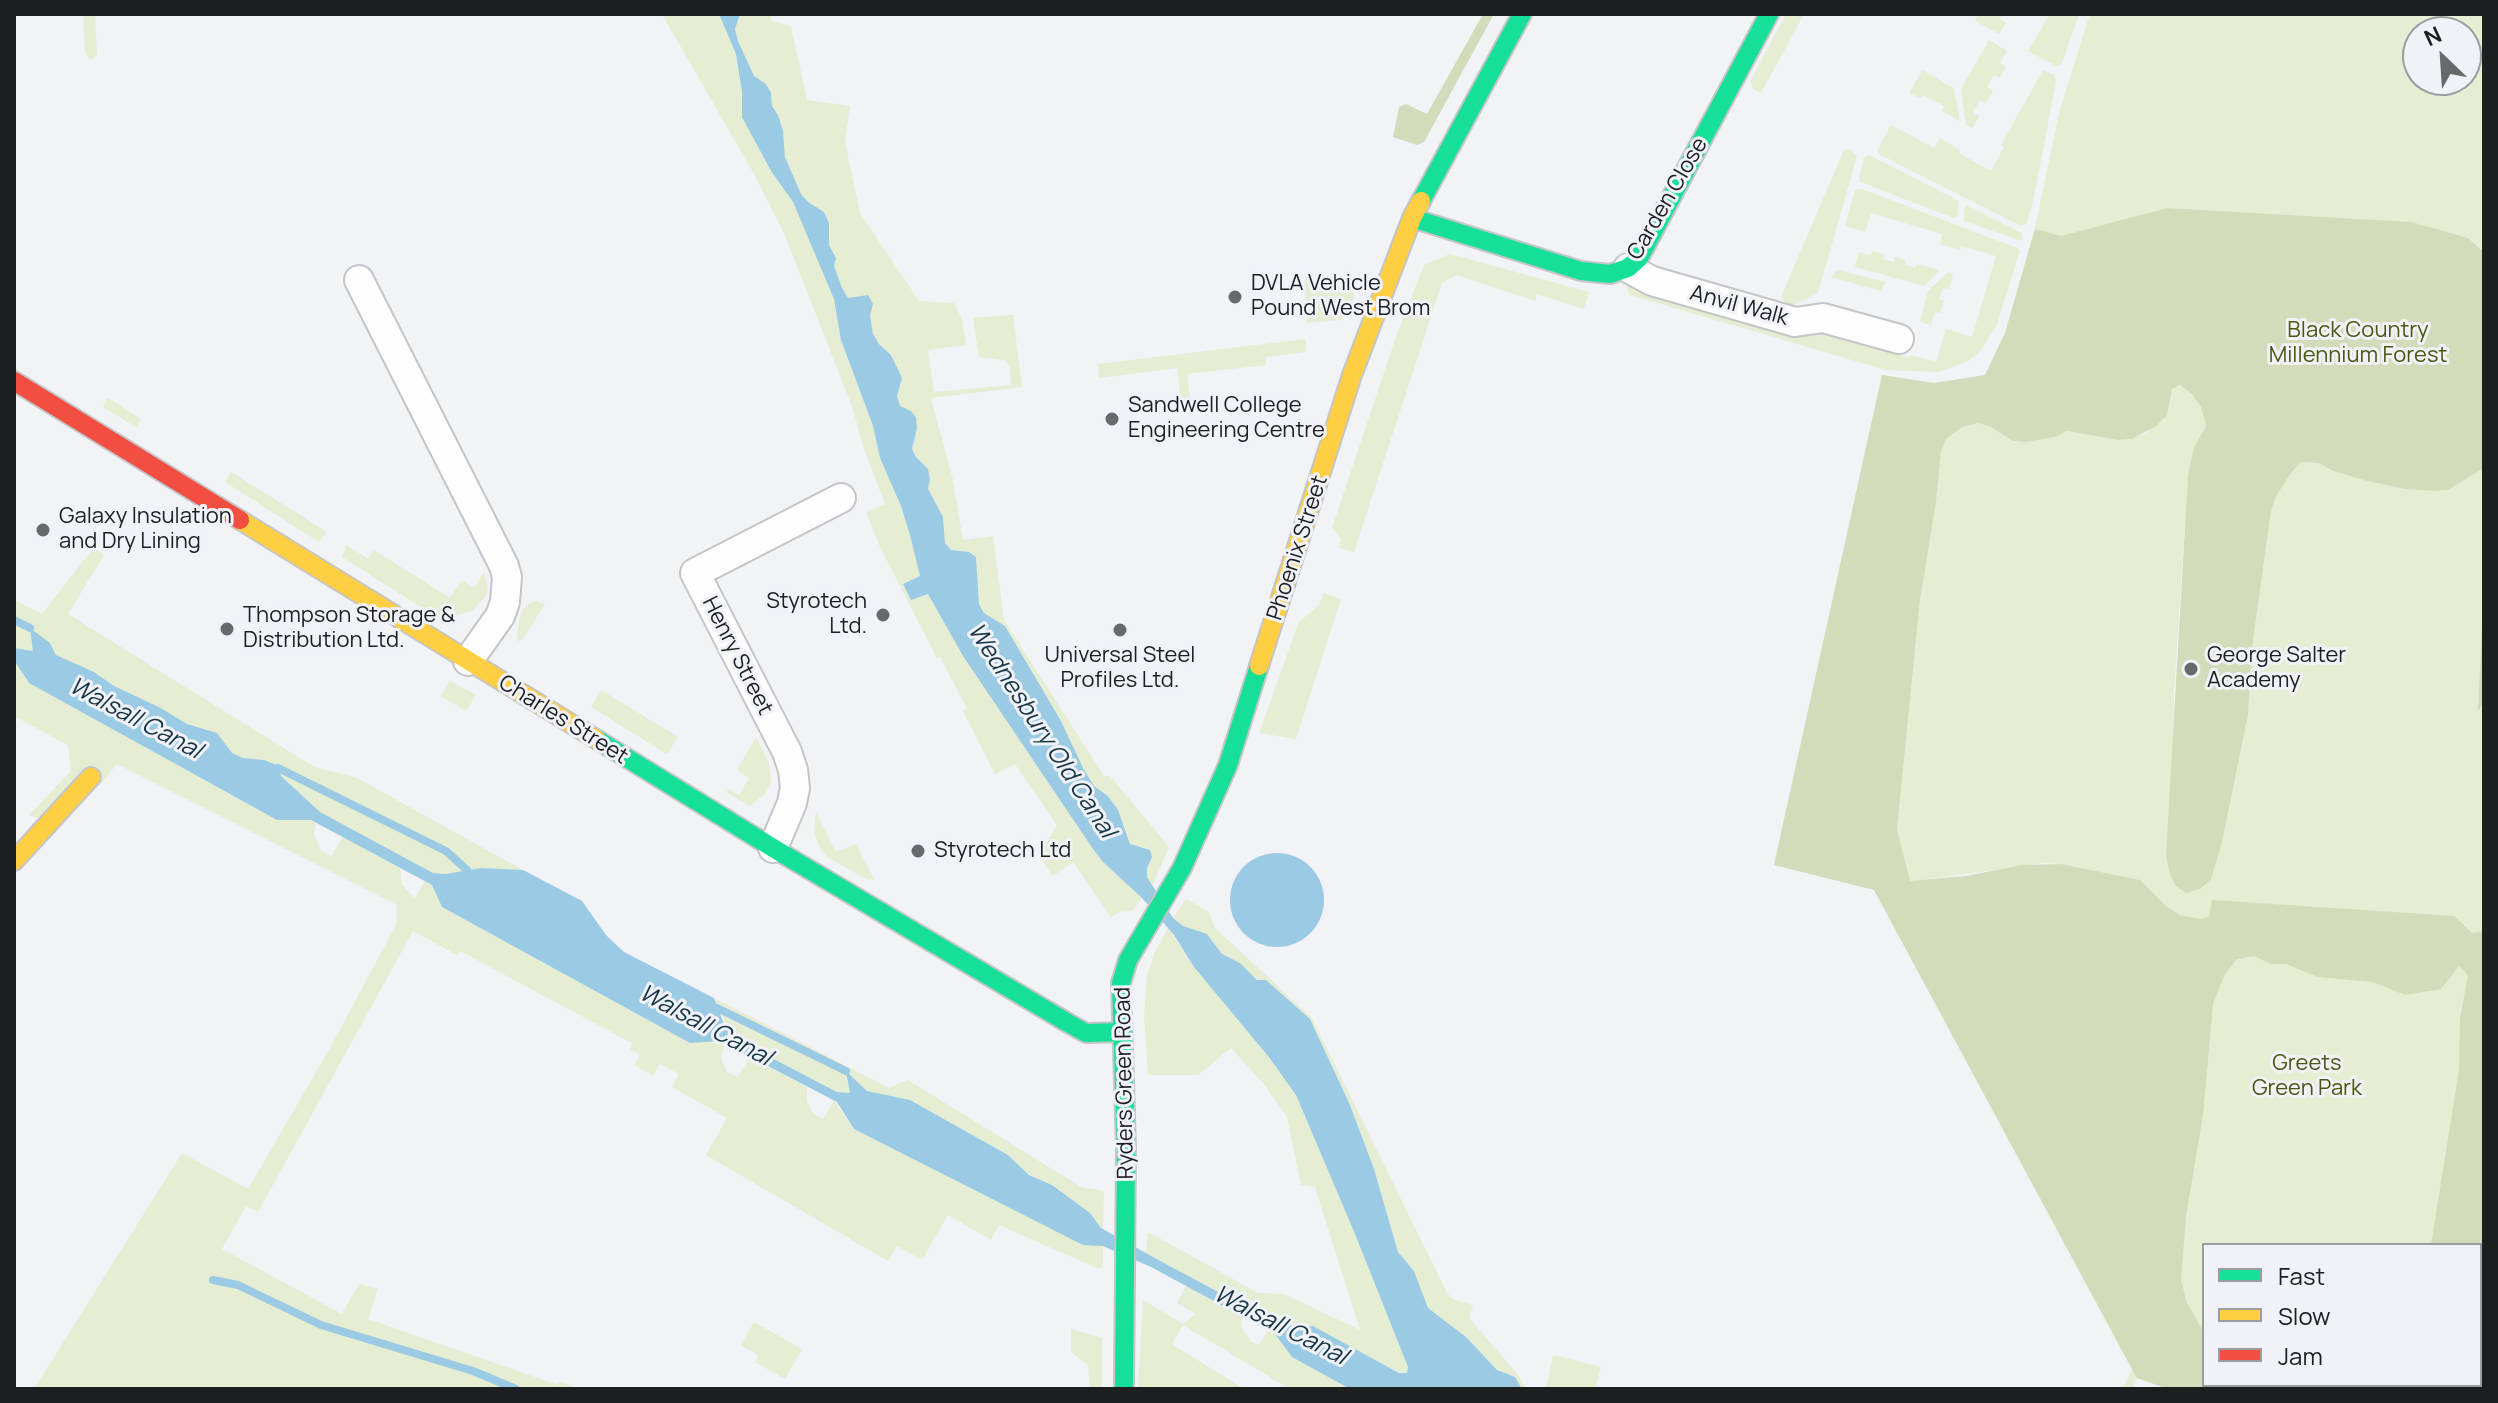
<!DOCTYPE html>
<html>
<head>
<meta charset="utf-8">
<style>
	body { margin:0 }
	#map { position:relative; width:2498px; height:1403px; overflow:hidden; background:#f1f3f6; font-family:Manrope,sans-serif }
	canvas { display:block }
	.frame { position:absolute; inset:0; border:16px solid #1d1e20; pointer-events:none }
	.legend { position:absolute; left:2202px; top:1243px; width:280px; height:144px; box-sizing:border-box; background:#f0f2f7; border:2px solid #9c9da1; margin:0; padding:10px 14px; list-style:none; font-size:24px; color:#1d1e20 }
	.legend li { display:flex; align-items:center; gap:16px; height:40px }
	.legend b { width:40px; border:2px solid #9c9da1 }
	.north { position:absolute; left:2402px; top:16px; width:80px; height:80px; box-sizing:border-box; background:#f0f2f7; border:2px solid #9c9da1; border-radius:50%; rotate:335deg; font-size:22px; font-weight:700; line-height:32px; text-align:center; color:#1d1e20 }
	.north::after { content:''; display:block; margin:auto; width:28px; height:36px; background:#67696b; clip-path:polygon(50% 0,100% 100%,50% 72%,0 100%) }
</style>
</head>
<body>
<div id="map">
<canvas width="2498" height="1403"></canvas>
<div class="frame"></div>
<ul class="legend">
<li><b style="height:10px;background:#16e098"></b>Fast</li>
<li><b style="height:10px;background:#ffcf43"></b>Slow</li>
<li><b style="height:10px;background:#f24e42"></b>Jam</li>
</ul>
<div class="north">N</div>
</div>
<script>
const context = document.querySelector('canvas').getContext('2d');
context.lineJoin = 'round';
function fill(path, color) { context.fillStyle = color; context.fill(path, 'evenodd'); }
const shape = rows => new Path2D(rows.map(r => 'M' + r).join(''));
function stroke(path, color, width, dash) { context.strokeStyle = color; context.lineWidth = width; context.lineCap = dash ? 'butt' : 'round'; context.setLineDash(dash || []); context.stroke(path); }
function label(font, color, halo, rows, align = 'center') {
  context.font = font + ' Manrope,sans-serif'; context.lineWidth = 6; context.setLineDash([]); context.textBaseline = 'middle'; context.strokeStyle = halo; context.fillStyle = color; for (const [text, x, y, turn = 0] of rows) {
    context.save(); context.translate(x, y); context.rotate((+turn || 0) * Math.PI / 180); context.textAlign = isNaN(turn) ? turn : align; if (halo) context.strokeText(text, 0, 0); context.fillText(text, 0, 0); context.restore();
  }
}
const green = shape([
	[83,14,95,14,97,56,90,60,85,52],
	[662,14,719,14,736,54,742,92,742,117,771,171,783,185,798,213,834,299,841,340,873,426,880,458,901,506,910,535,920,576,908,582,928,593,963,656,1093,849,1103,862,1142,898,1132,911,1119,912,1111,917,1073,862,1053,876,1039,856,1057,825,1015,764,995,774,963,711,967,708,940,657,937,658,880,547,866,513,885,504,863,446,853,409,784,233,754,174],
	[740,14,771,14,771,21,791,26,807,100,850,106,845,142,860,213,919,301,954,303,962,319,966,345,928,350,934,392,1011,385,1010,367,1004,360,979,357,973,318,1013,315,1022,387,931,398,953,480,963,540,993,536,1004,620,1104,776,1110,776,1169,847,1152,886,1147,877,1147,868,1152,857,1146,847,1138,848,1130,844,1124,825,1108,797,1094,786,1084,770,1061,721,1005,626,984,613,979,604,976,557,969,552,951,550,945,544,944,525,928,489,930,480,912,449,917,428,911,411,900,406,897,396,902,377,873,334,870,315,853,299,848,298,842,288,834,266,836,258,829,245,829,223,824,212,808,202,801,194,785,157,783,131,778,115,772,106,771,93,754,76,738,41,735,29],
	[1786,14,1804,14,1761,93,1754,90,1750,82],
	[1979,14,2002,14,2000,19,2006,23,1999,34,1975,21],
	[2050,14,2079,14,2062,63,2056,66,2028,51],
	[2090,14,2484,14,2484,252,2468,238,2412,222,2167,208,2061,236,1985,375,2005,333,2035,228,2060,109],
	[2418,32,2466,32,2466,80,2418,80],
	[1989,40,2007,51,2000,63,2006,67,2000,78,1994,75,1987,87,1993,91,1986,103,1980,100,1973,112,1979,116,1972,128,1966,125,1961,89],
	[1922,70,1954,88,1960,121,1942,111,1944,106,1923,95,1920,98,1909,93],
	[2043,70,2054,75,2056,82,2033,202,2026,224,2021,226,1879,154,1877,150,1891,125,1934,148,1940,138,1960,150,1959,153,1991,171,2004,147,2001,145],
	[1850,149,1857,156,1818,293,1793,306,1785,303,1781,297,1844,150],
	[1869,155,1959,201,1957,216,1954,218,1860,182,1859,177,1864,158],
	[1862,189,2017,248,2020,251,1996,327,1980,351,1967,362,1938,372,1886,370,1630,295,1628,291,1627,282,1907,357,1911,355,1936,362,1946,329,1972,337,1996,256,1961,246,1960,250,1940,244,1942,234,1871,213,1865,232,1845,226,1855,190],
	[1967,205,2022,233,2022,241,1964,221,1964,208],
	[1872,251,1884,254,1883,259,1894,262,1895,257,1906,260,1905,265,1916,268,1917,264,1940,270,1924,286,1855,267,1859,252,1871,255],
	[1450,254,1589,292,1584,309,1537,294,1535,301,1456,275,1442,283,1354,552,1339,548,1341,539,1332,528,1396,337,1424,265],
	[1838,270,1886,282,1880,291,1831,277],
	[1948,272,1953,274,1949,289,1943,288,1939,299,1944,301,1940,313,1935,312,1931,325,1920,322,1928,291],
	[1305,277,1355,293,1349,313,1340,320,1307,323],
	[1306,339,1306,352,1265,357,1266,365,1187,374,1192,412,1182,413,1177,368,1099,378,1098,364],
	[1882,375,1880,837,1909,879,1897,830,1920,600,1936,502,1941,452,1946,439,1962,427,1978,423,1989,426,2013,441,2026,442,2054,437,2067,431,2117,440,2132,439,2146,433,2167,415,2172,389,2180,385,2192,394,2201,407,2206,426,2194,447,2188,475,2174,693,2172,783,2222,842,2248,715,2252,648,2271,511,2276,496,2291,473,2301,462,2319,463,2333,471,2367,481,2405,489,2434,491,2448,490,2484,468,2484,1389,2168,1389,2138,1378,2131,1389,2122,1389,2132,1370,1874,890,1774,865],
	[2043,863,2061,864,2140,880,2166,906,2180,915,2201,919,1915,881],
	[2204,1245,2480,1245,2480,1385,2204,1385],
	[108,398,141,419,136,427,103,407],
	[231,472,294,511,327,532,319,542,225,482],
	[346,545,368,559,374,550,450,598,462,580,474,588,484,572,488,588,486,596,473,610,453,617,438,618,342,557],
	[94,547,104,555,68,614,314,767,357,778,523,870,481,868,446,874,433,873,320,812,281,776,277,764,264,760,243,758,232,753,209,730,187,724,159,707,114,686,94,672,63,659,56,655,50,643,33,651,14,648,14,600,42,614],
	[1324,593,1341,599,1296,739,1259,733,1299,622,1319,605],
	[536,601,545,604,522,640,517,641,519,619,523,609,530,603],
	[14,660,29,683,277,820,311,820,316,823,314,834,321,851,331,856,343,837,400,868,402,885,415,898,425,881,432,885,442,907,690,1043,714,1040,724,1044,721,1059,727,1072,738,1077,750,1057,807,1087,807,1101,812,1112,823,1119,834,1101,854,1129,1083,1244,1103,1246,1103,1267,1099,1269,999,1225,991,1240,948,1215,922,1260,897,1246,888,1261,706,1155,727,1118,672,1087,679,1074,660,1064,653,1076,634,1065,640,1055,630,1049,632,1043,460,951,457,955,413,931,258,1212,246,1206,222,1249,342,1314,359,1284,378,1289,368,1319,558,1385,561,1381,576,1389,34,1389,182,1153,248,1189,329,1050,396,925,397,905,117,764,101,784,37,818,29,815,71,771,68,745,14,716],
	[450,681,476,695,466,711,441,696],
	[601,690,678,737,667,754,591,707],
	[756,737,769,763,771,782,766,793,750,806,726,792,729,789,739,795,749,778,737,770],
	[816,812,836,852,856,844,874,879,868,880,827,857,821,850,814,833],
	[1186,899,1209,912,1214,927,1312,1018,1447,1293,1454,1300,1473,1305,1469,1318,1519,1376,1526,1389,1522,1389,1515,1377,1497,1370,1466,1337,1428,1308,1414,1271,1398,1252,1374,1169,1350,1105,1310,1019,1266,980,1257,980,1240,963,1222,954,1212,940,1183,926,1173,918],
	[1168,928,1194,967,1268,1056,1296,1095,1355,1234,1408,1367,1407,1373,1399,1373,1313,1326,1280,1325,1146,1253,1148,1232,1258,1293,1284,1294,1360,1330,1315,1187,1301,1185,1287,1117,1264,1084,1231,1048,1198,1075,1148,1075,1144,1016,1147,976,1154,954],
	[714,998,889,1088,908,1080,1081,1187,1104,1191,1103,1230,1090,1213,1052,1185,1030,1175,1008,1155,910,1100,867,1091,847,1073,850,1093,837,1092,731,1036],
	[1186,1286,1243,1317,1241,1324,1244,1332,1252,1342,1259,1345,1268,1330,1275,1333,1292,1357,1350,1389,1290,1389,1183,1325,1172,1344,1244,1389,1138,1389,1143,1300,1183,1324,1196,1314,1177,1303],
	[754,1322,802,1349,785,1379,755,1362,758,1355,741,1345],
	[1071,1329,1102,1338,1102,1389,1090,1389,1088,1365,1071,1352],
	[1553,1355,1601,1367,1595,1389,1546,1389]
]);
const forest = shape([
	[1483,14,1494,14,1424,142,1417,145,1393,137,1399,107,1406,104,1427,114],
	[2167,208,2412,222,2468,238,2484,252,2484,468,2448,490,2434,491,2405,489,2367,481,2333,471,2319,463,2301,462,2291,473,2276,496,2271,511,2252,648,2248,715,2222,842,2211,879,2200,889,2186,893,2176,886,2170,874,2166,856,2188,475,2194,447,2206,426,2201,407,2192,394,2180,385,2172,389,2167,415,2156,426,2132,439,2117,440,2067,431,2055,437,2026,442,2013,441,1989,426,1978,423,1962,427,1946,439,1941,452,1936,502,1920,600,1897,830,1910,881,1966,876,2022,865,2061,864,2140,880,2166,906,2180,915,2201,919,2209,916,2212,900,2454,916,2472,933,2484,931,2484,1389,2403,1389,2402,1385,2480,1385,2480,1245,2431,1245,2459,1070,2460,1019,2468,975,2459,966,2441,989,2405,995,2373,982,2318,977,2286,964,2271,964,2254,956,2237,959,2225,974,2213,1004,2203,1115,2186,1216,2181,1280,2187,1303,2204,1333,2204,1385,2369,1385,2374,1389,2168,1389,2137,1378,1874,890,1774,865,1882,375,1934,383,1985,375,2005,333,2035,229,2061,236],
	[2484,614,2484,703,2478,711,2482,628]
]);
const water = shape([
	[719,14,740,14,735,29,738,41,754,76,766,84,771,93,772,106,778,115,783,131,785,157,801,194,808,202,824,212,829,223,829,245,836,258,834,266,842,288,848,298,868,295,873,304,870,315,873,334,879,344,891,355,902,378,897,396,900,406,911,411,916,418,917,428,912,449,916,457,928,469,930,480,928,489,943,517,945,543,951,550,969,552,976,557,979,604,984,613,1005,626,1061,721,1084,770,1094,786,1108,796,1118,810,1130,844,1150,850,1152,857,1147,868,1147,877,1173,918,1183,926,1207,934,1222,954,1240,963,1257,980,1266,980,1310,1019,1350,1105,1374,1169,1398,1252,1414,1271,1428,1308,1466,1337,1497,1370,1515,1377,1522,1389,1350,1389,1292,1357,1275,1334,1151,1267,1103,1246,1083,1245,854,1129,837,1102,720,1041,690,1043,442,907,432,885,311,820,277,820,29,683,14,660,14,648,33,651,30,628,50,643,56,655,94,672,114,686,159,707,187,724,217,733,232,753,243,758,264,760,277,765,281,776,320,812,433,873,446,874,481,868,523,870,582,901,606,935,624,952,714,998,725,1027,731,1036,745,1044,837,1092,850,1093,846,1071,867,1091,910,1100,1008,1155,1029,1175,1052,1185,1090,1213,1101,1228,1153,1257,1280,1325,1313,1326,1399,1373,1407,1373,1408,1367,1355,1234,1296,1095,1268,1056,1194,967,1174,935,1142,898,1103,862,1093,849,963,656,928,594,911,600,903,584,920,576,910,535,901,506,880,458,873,426,841,340,834,299,793,202,771,171,742,117,742,92,736,54],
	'1230 900a47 47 0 1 1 94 0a47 47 0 1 1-94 0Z'
]);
const stream = shape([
	[14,620,30,628],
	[278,768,446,851,467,870],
	[717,1008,846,1071],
	[213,1280,238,1285,321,1325,473,1371,516,1389]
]);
const street = shape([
	[1628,268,1652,281,1795,322,1823,318,1899,339],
	[359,280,504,566,507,577,505,602,500,616,468,661],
	[773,848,792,803,795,788,793,770,787,752,695,573,841,498]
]);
const fast = shape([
	[1421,201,1522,14],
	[1412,218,1581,271,1610,274,1628,268,1639,258,1769,14],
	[596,739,773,848,1068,1023,1086,1033,1122,1032],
	[1124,1389,1126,1149,1121,983,1128,960,1182,868,1228,765,1259,666]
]);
const slow = shape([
	[240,520,596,739],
	[1259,666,1352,375,1412,218,1421,201],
	[14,861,91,777]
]);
const jam = shape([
	[14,381,240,520]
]);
const markers = [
	[1235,297,8,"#67696b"],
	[1112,419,8,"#67696b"],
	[43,530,8,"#67696b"],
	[883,615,8,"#67696b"],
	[227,629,8,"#67696b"],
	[1120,630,8,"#67696b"],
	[2191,669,8,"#67696b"],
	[918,851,8,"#67696b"]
];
const streetNames = [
	["Carden Close",1668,199,-60],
	["Anvil Walk",1739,306,15],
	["Phoenix Street",1298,548,-72],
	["Henry Street",737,656,63],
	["Charles Street",563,720,32],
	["Ryders Green Road",1125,1083,-91]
];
const poiNames = [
	["DVLA Vehicle",1251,284],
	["Pound West Brom",1251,309],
	["Sandwell College",1128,406],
	["Engineering Centre",1128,431],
	["Galaxy Insulation",59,517],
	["and Dry Lining",59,542],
	["Styrotech",867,602,"right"],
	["Ltd.",867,627,"right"],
	["Thompson Storage &",243,616],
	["Distribution Ltd.",243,641],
	["Universal Steel",1120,656,"center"],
	["Profiles Ltd.",1120,681,"center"],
	["George Salter",2207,656],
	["Academy",2207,681],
	["Styrotech Ltd",934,851]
];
const parkNames = [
	["Black Country",2358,331],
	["Millennium Forest",2358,356],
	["Greets",2307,1064],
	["Green Park",2307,1089]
];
const waterNames = [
	["Walsall Canal",135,719,28],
	["Wednesbury Old Canal",1041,731,57],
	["Walsall Canal",705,1026,28],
	["Walsall Canal",1280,1326,27]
];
fill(green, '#e5edd2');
fill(forest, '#d2dbba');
fill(water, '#9acae4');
stroke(stream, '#9acae4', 8);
stroke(street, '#c4c5c8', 32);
stroke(fast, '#c4c5c8', 22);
stroke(slow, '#c4c5c8', 22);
stroke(jam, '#c4c5c8', 22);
stroke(street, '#fdfdfe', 28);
stroke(fast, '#16e098', 18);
stroke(slow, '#ffcf43', 18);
stroke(jam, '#f24e42', 18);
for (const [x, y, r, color] of markers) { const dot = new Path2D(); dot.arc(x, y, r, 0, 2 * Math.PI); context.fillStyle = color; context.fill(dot); stroke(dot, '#f0f2f7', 3); }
label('22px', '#1d1e20', '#f0f2f7', streetNames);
label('22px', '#1d1e20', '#f0f2f7', poiNames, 'left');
label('22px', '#4b5811', '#f0f2f7', parkNames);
label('italic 24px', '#163545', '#f0f2f7', waterNames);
</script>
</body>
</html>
